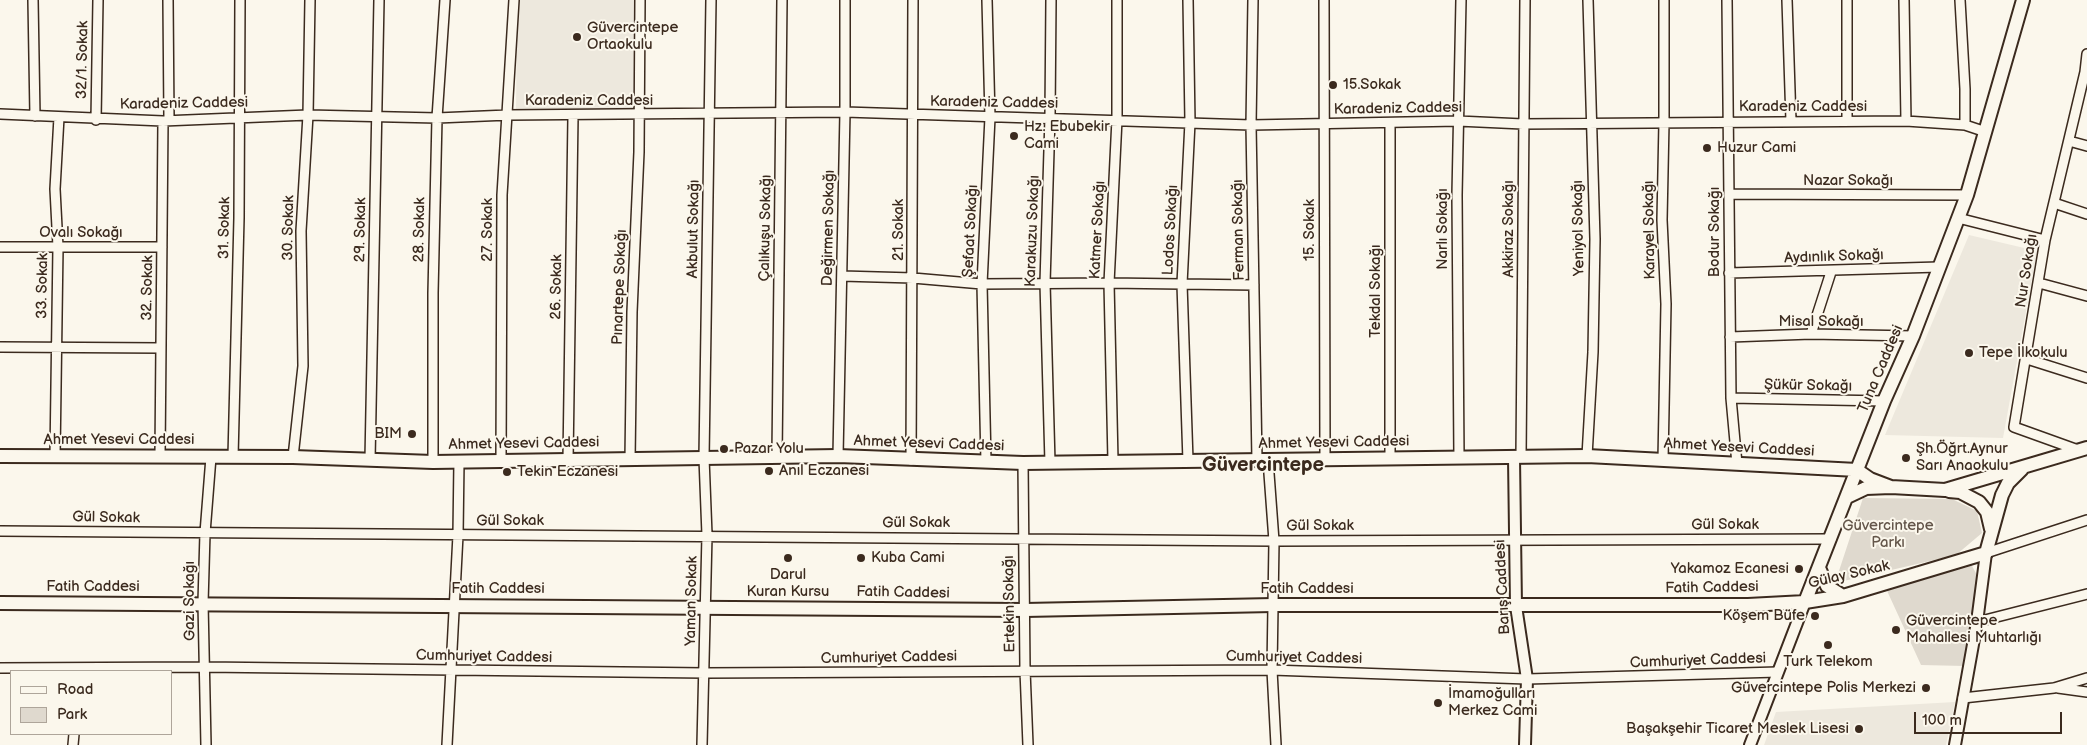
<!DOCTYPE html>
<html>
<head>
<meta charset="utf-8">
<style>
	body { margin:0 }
	#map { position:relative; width:2087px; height:745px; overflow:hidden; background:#fbf7ec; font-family:"Balsamiq Sans",sans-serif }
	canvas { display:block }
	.legend { position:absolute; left:10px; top:670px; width:162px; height:65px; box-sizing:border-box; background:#fbf7ec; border:1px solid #aea59a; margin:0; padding:6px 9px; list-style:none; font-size:15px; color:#3b2a1e }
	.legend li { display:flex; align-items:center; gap:10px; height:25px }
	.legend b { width:25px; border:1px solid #aea59a }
	.scale { position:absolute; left:1914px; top:712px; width:148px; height:22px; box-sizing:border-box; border:2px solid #3b2a1e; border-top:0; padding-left:6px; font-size:15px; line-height:18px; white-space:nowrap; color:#3b2a1e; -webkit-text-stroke:4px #fbf7ec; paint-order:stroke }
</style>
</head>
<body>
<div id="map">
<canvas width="2087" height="745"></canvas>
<ul class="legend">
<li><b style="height:6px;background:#fbf7ec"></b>Road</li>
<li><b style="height:14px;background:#dfd9ce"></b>Park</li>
</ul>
<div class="scale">100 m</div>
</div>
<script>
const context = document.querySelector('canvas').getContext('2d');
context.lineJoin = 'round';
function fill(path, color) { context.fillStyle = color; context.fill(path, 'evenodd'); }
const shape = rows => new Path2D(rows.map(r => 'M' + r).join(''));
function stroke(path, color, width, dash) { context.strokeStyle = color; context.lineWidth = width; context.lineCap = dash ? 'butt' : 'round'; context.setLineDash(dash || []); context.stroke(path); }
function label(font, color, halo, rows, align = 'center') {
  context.font = font + ' "Balsamiq Sans",sans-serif'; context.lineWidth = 4; context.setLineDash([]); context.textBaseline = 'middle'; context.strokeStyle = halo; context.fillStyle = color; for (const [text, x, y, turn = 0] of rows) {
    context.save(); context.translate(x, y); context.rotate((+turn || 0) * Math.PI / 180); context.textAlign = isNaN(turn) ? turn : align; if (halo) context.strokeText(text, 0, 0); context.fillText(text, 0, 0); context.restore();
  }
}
const built = shape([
	[517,0,638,0,637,111,516,110],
	[1969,235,2037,251,2003,438,1885,435],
	[1955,702,1946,745,1764,745,1776,712]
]);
const green = shape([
	[1863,498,1952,499,1977,511,1982,533,1956,555,1835,583],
	[1971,564,1979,579,1965,666,1921,665,1883,582]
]);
const minor = shape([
	[33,0,35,116],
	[168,0,169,119],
	[1253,0,1251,125,1257,460],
	[1324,0,1325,460],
	[1727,0,1731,398,1737,464],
	[1787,0,1791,121],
	[1847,0,1847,121],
	[1904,0,1906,121],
	[1960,0,1965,89,1965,125],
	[0,114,163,121,308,115,437,118,508,115,845,112,1251,125,1458,121,1523,124,1906,121,1965,125,1986,132],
	[96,120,98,0],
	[1390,123,1390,459],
	[2069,141,2087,146],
	[1729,194,1967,195],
	[2054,203,2087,214],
	[1958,218,2045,240],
	[0,247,162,247],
	[1729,273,1939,267],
	[842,276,913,278,982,284,1109,283,1254,285],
	[2039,283,2087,296],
	[1811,334,1831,272],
	[1730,337,1811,334,1913,336],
	[0,347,161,348],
	[2027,359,2087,378],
	[1731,398,1884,401],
	[2078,450,2014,427,2045,240,2085,72,2087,54],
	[55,456,58,247,55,189,59,117],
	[160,456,163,121],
	[838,456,845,112,845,0],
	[1587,456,1593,352,1595,239,1588,0],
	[233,457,239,218,240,0],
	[293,457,303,366,301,231,308,115,310,0],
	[777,457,782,0],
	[1521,457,1525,0],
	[1459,458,1457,195,1461,0],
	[370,460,379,0],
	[568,460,573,116],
	[630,460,632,312,639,152,640,0],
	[911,460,913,0],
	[1268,460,1274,541,1272,670,1276,745],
	[1663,460,1666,304,1662,220,1664,122,1664,0],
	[501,461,502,195,514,0],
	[1113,461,1109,283,1117,119,1117,0],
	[1188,461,1182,284,1190,122,1188,0],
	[433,462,433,293,437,118,445,0],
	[986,462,982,284,990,117,987,0],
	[1023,463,1025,670,1028,745],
	[1050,463,1045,283,1050,117,1051,0],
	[0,531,1274,541,1831,539],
	[1986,553,2087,520],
	[1977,622,2087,594],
	[0,668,205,667,705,673,1272,670,1527,679,1778,672],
	[2058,688,2087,692],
	[1963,698,2054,688,2087,678],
	[73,745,74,734],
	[206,745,203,603,205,533,211,457],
	[447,745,458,535,459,461],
	[702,745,707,535,704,458,711,0]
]);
const tertiary = shape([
	[1514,458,1516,606,1527,679,1525,745],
	[1750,745,1805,602],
	[1955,745,1977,622,1986,553]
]);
const secondary = shape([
	[0,456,293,457,433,462,838,456,1023,463,1587,456,1857,470,1870,479,1891,487],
	[1949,491,1960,492,1979,502,1987,512,1991,529],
	[1847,497,1866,488,1891,487,1945,490,2087,448],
	[1819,568,1827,586,1843,596],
	[1805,602,1884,401,1913,336,1967,195,2023,0],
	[0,603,1025,610,1273,605,1748,605,1805,602,1843,596,1986,553,2002,495,2008,483,2022,469]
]);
const markers = [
	[577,37,5,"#3b2a1e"],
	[1333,85,5,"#3b2a1e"],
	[1014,136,5,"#3b2a1e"],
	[1707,148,5,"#3b2a1e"],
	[1969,353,5,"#3b2a1e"],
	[412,434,5,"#3b2a1e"],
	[724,449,5,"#3b2a1e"],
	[1906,458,5,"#3b2a1e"],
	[769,471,5,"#3b2a1e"],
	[507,472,5,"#3b2a1e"],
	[788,558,5,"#3b2a1e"],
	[861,558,5,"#3b2a1e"],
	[1799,569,5,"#3b2a1e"],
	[1815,616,5,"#3b2a1e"],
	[1896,630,5,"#3b2a1e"],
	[1828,645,5,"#3b2a1e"],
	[1926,688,5,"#3b2a1e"],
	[1438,703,5,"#3b2a1e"],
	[1859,729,5,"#3b2a1e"]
];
const poiNames = [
	["Güvercintepe",587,28],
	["Ortaokulu",587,45],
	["15.Sokak",1343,85],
	["Hz. Ebubekir",1024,127],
	["Cami",1024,144],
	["Huzur Cami",1717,148],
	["Tepe İlkokulu",1979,353],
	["BIM",402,434,"right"],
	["Pazar Yolu",734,449],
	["Şh.Öğrt.Aynur",1916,449],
	["Sarı Anaokulu",1916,466],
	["Anıl Eczanesi",779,471],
	["Tekin Eczanesi",517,472],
	["Kuba Cami",871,558],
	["Yakamoz Ecanesi",1789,569,"right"],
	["Darul",788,575,"center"],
	["Kuran Kursu",788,592,"center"],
	["Köşem Büfe",1805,616,"right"],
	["Güvercintepe",1906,621],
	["Mahallesi Muhtarlığı",1906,638],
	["Turk Telekom",1828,662,"center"],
	["Güvercintepe Polis Merkezi",1916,688,"right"],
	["İmamoğulları",1448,694],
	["Merkez Cami",1448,711],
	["Başakşehir Ticaret Meslek Lisesi",1849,729,"right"]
];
const streetNames = [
	["32/1. Sokak",83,60,-89],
	["Karadeniz Caddesi",589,101],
	["Karadeniz Caddesi",994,103,1],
	["Karadeniz Caddesi",184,104,-1],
	["Karadeniz Caddesi",1803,107],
	["Karadeniz Caddesi",1398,109,-1],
	["Nazar Sokağı",1848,181],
	["31. Sokak",225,228,-89],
	["30. Sokak",289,228,-89],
	["Çalıkuşu Sokağı",766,228,-89],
	["Değirmen Sokağı",829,228,-89],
	["Yeniyol Sokağı",1579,228,-91],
	["Akbulut Sokağı",694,229,-89],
	["Narlı Sokağı",1443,229,-90],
	["Akkiraz Sokağı",1509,229,-90],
	["29. Sokak",361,230,-89],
	["28. Sokak",420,230,-89],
	["27. Sokak",488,230,-90],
	["21. Sokak",899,230,-90],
	["Katmer Sokağı",1098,230,-87],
	["Lodos Sokağı",1171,230,-87],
	["Ferman Sokağı",1239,230,-91],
	["15. Sokak",1310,230,-90],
	["Karayel Sokağı",1650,230,-91],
	["Şefaat Sokağı",971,231,-87],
	["Karakuzu Sokağı",1033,231,-88],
	["Bodur Sokağı",1715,232,-90],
	["Ovalı Sokağı",81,233],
	["Aydınlık Sokağı",1834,257,-2],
	["Nur Sokağı",2027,271,-81],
	["33. Sokak",43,286,-89],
	["26. Sokak",557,287,-89],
	["Pınartepe Sokağı",620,287,-88],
	["32. Sokak",148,288,-89],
	["Tekdal Sokağı",1376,291,-90],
	["Misal Sokağı",1821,322],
	["Tuna Caddesi",1881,369,-67],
	["Şükür Sokağı",1808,386,1],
	["Ahmet Yesevi Caddesi",119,440],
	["Ahmet Yesevi Caddesi",1334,443,-1],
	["Ahmet Yesevi Caddesi",524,444,-1],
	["Ahmet Yesevi Caddesi",929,444,2],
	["Ahmet Yesevi Caddesi",1739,448,3],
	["Gül Sokak",106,518,1],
	["Gül Sokak",510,521],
	["Gül Sokak",916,523],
	["Gül Sokak",1725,525],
	["Gül Sokak",1320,526],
	["Gülay Sokak",1849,575,-13],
	["Fatih Caddesi",93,587],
	["Barış Caddesi",1503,587,-93],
	["Fatih Caddesi",1712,588,-1],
	["Fatih Caddesi",498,589],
	["Fatih Caddesi",1307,589],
	["Fatih Caddesi",903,593,1],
	["Gazi Sokağı",190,601,-90],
	["Yaman Sokak",692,601,-89],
	["Ertekin Sokağı",1010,604,-91],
	["Cumhuriyet Caddesi",484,657,1],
	["Cumhuriyet Caddesi",889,658,-1],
	["Cumhuriyet Caddesi",1294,658,1],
	["Cumhuriyet Caddesi",1698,661,-2]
];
const parkNames = [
	["Güvercintepe",1888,526],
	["Parkı",1888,543]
];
const districtNames = [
	["Güvercintepe",1263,466]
];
fill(built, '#ede8dd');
fill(green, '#dfd9ce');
stroke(minor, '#3b2a1e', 12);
stroke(tertiary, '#3b2a1e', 14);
stroke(secondary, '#3b2a1e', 16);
stroke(minor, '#fbf7ec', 9);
stroke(tertiary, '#fbf7ec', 10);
stroke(secondary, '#fbf7ec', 12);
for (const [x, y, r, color] of markers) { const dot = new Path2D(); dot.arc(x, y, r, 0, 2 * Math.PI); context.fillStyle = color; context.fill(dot); stroke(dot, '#fbf7ec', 2); }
label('15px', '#3b2a1e', '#fbf7ec', poiNames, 'left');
label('15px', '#3b2a1e', '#fbf7ec', streetNames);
label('15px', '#64564a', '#fbf7ec', parkNames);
label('bold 20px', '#3b2a1e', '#fbf7ec', districtNames);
</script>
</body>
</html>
